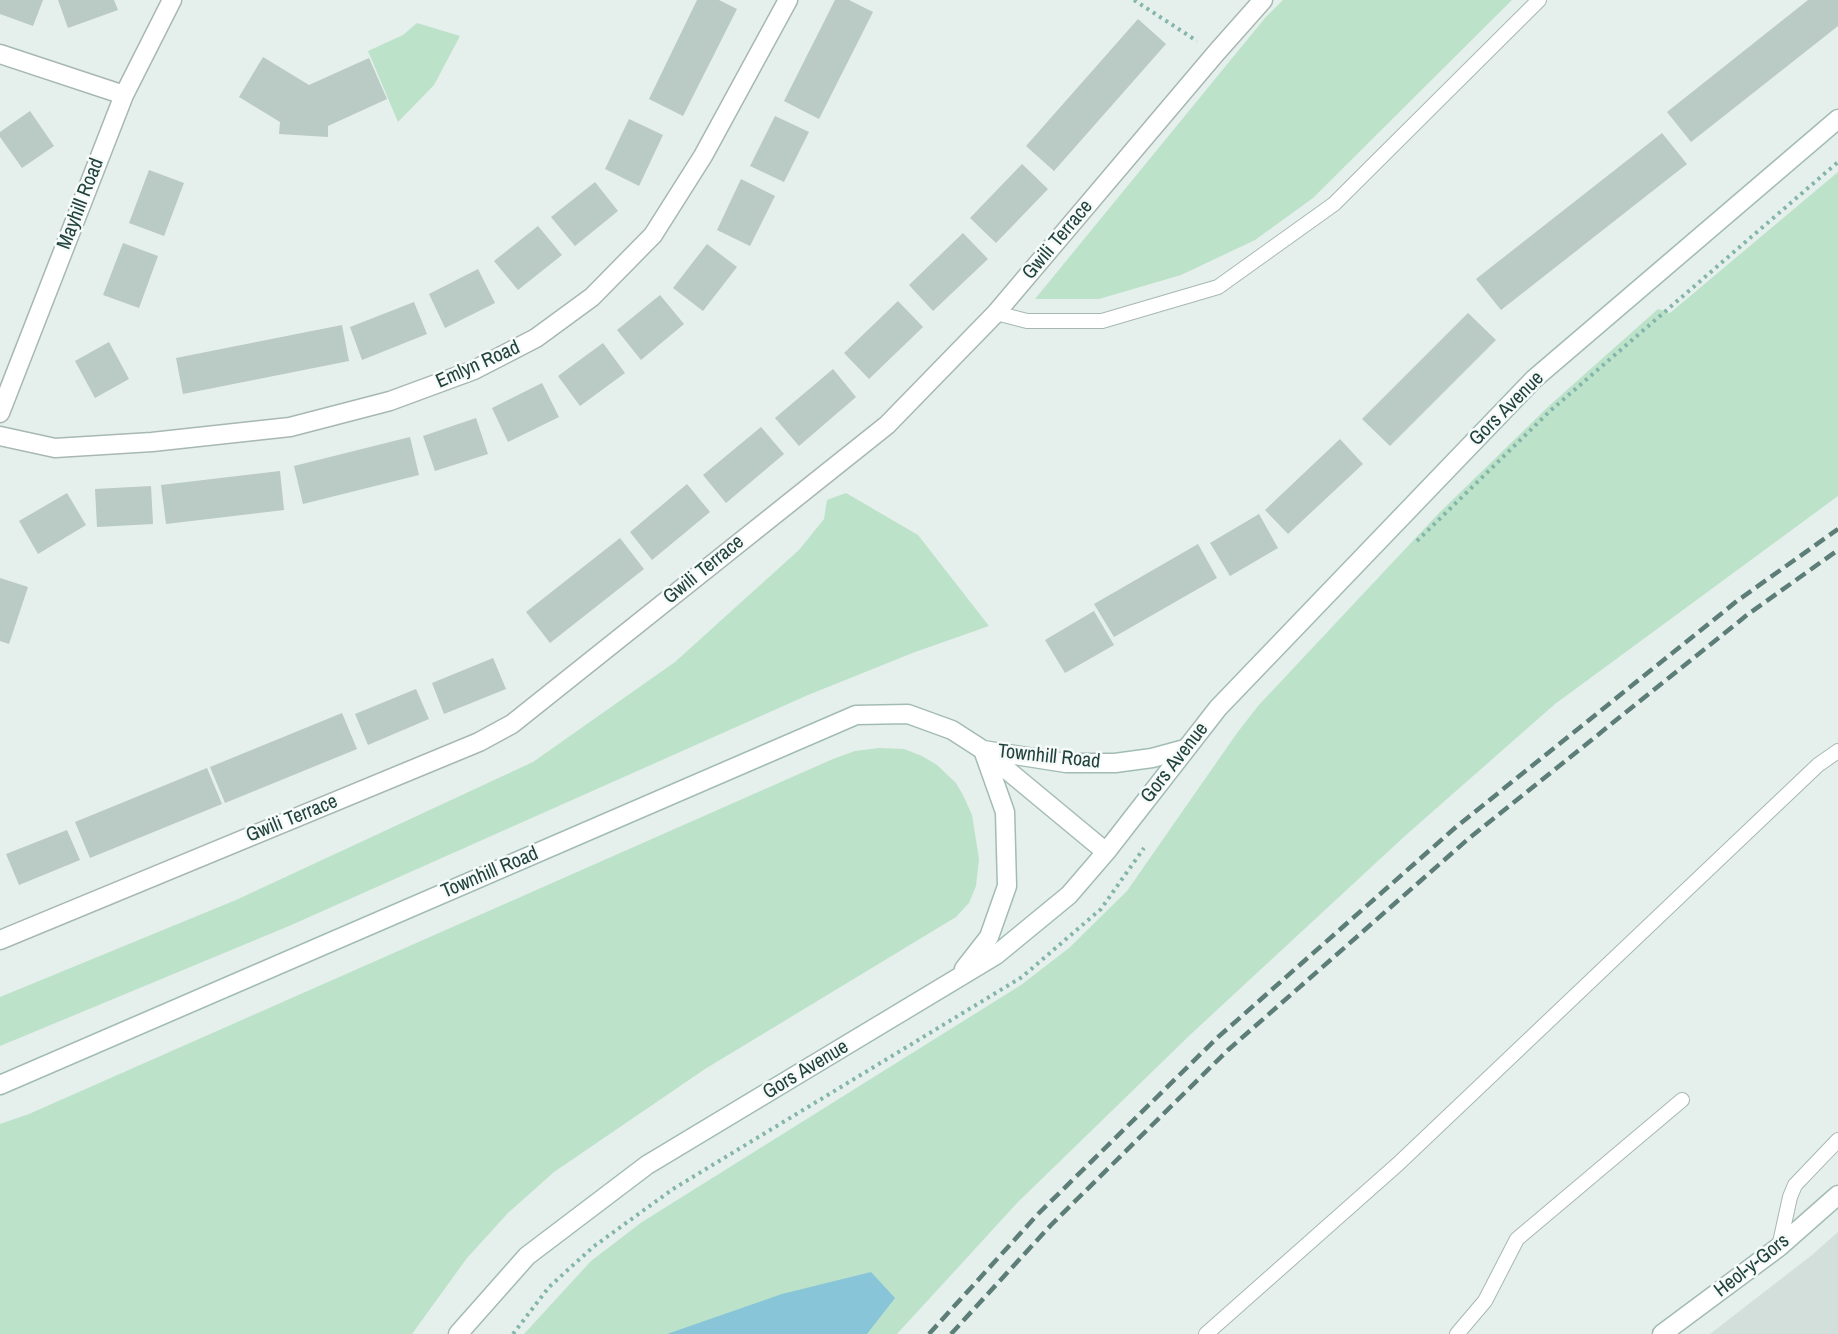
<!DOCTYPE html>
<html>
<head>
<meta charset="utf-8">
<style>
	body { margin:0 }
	canvas { display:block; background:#e5efeb }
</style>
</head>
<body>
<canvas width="1838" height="1334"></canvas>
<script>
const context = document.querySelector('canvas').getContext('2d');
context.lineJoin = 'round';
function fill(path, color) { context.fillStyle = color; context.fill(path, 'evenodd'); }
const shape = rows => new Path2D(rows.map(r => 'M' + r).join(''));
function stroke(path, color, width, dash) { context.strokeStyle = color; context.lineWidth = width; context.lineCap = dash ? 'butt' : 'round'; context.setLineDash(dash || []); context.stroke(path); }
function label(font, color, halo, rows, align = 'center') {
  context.font = font + ' "Archivo Narrow",sans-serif'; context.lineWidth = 5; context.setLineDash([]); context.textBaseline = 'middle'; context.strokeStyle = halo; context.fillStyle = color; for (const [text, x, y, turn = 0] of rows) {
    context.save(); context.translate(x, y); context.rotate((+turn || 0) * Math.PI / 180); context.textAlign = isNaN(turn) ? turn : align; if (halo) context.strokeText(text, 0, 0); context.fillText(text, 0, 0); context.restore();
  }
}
const built = shape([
	[1838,1232,1838,1334,1710,1334,1812,1255]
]);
const green = shape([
	[1283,0,1512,0,1313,198,1255,240,1181,275,1099,299,1035,299,1265,18],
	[417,23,460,36,434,85,398,122,368,51,403,35],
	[1838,172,1838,496,1555,704,1406,835,1191,1034,1018,1202,897,1334,524,1334,591,1261,642,1222,1021,985,1069,948,1127,891,1237,733,1258,706,1438,514,1550,405,1658,309,1670,313],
	[846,493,918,535,989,626,915,652,808,695,289,926,0,1046,0,997,236,900,533,762,675,662,799,550,824,519,827,500],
	[879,748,904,749,922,756,937,765,956,783,963,795,972,815,979,859,976,886,969,903,956,917,705,1069,554,1172,508,1213,467,1258,412,1334,0,1334,0,1124,29,1114,833,759,855,751]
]);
const water = shape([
	[871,1272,895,1298,867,1334,667,1334,782,1294]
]);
const building = shape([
	[0,0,43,0,33,26,0,14],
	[58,0,114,0,118,10,68,28],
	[697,0,719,0,737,9,683,116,649,99],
	[835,0,849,0,873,12,819,119,784,101],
	[1808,0,1838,0,1838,26,1691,142,1667,112],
	[1138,19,1166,44,1054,171,1026,146],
	[263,57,309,85,369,58,387,99,328,126,328,137,279,134,280,122,239,97],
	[30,111,54,146,22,168,0,137,0,132],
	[775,116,809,132,784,182,750,166],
	[629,119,663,135,639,186,605,169],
	[1662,133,1687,164,1501,310,1476,279],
	[1022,164,1048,189,996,243,970,218],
	[149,170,184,183,164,236,129,223],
	[741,179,775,196,750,246,717,230],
	[595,182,618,211,575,246,551,217],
	[538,226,562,255,518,290,494,261],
	[963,233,988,259,933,311,909,285],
	[123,243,158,256,139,308,103,295],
	[707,244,737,267,703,311,673,288],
	[478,269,495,303,445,328,429,294],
	[660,295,684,324,641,360,617,330],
	[898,301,923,327,869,379,844,353],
	[414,302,427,334,362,360,350,327],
	[1468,313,1496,340,1390,446,1362,419],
	[342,325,349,361,183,394,176,358],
	[109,342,129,379,95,398,75,361],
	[603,343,625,373,580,406,558,376],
	[833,369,856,397,799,446,775,418],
	[542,383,559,417,508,442,492,408],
	[476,418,488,454,435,471,423,436],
	[761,427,784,454,726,503,703,475],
	[410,437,419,475,303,504,294,466],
	[1340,439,1363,464,1288,534,1265,510],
	[280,471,284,510,166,524,161,485],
	[687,484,710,512,652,560,630,532],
	[151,486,153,524,97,527,95,489],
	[67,493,86,525,38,554,19,521],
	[1259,514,1278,548,1230,576,1210,543],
	[620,538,644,569,550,643,526,612],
	[1198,544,1217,578,1114,637,1094,604],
	[0,578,28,587,9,644,0,641],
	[1094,611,1114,645,1065,673,1045,640],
	[493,658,506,689,444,714,432,683],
	[416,689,429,719,368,745,355,714],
	[342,713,357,749,225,803,210,767],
	[207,768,222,804,90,858,75,822],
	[67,830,80,860,19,885,6,854]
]);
const path = shape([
	[1134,0,1197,41],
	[1417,541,1550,411,1838,162],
	[513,1334,549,1287,593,1247,673,1189,1022,977,1101,909,1144,848]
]);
const lane = shape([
	[996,313,1027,321,1102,321,1218,287,1334,204,1539,0],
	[1779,1247,1790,1197,1795,1185,1838,1140],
	[1206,1334,1398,1164,1818,765,1838,751],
	[1457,1334,1485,1301,1517,1239,1682,1100]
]);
const street = shape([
	[0,54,124,95],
	[0,413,124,95,172,0],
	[0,436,55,448,152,442,290,427,390,401,474,370,536,338,592,297,653,235,703,156,788,0],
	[0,940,479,742,512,724,887,425,996,313,1216,53,1263,0]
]);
const secondary = shape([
	[964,969,989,937,1007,886,1005,812,983,750,1066,763,1115,763,1152,758,1185,749],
	[0,1085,856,715,908,714,952,730,983,750,1106,852],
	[458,1334,527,1256,647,1165,996,955,1069,895,1106,852,1218,708,1534,379,1838,119],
	[1662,1334,1779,1247,1838,1195]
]);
const rail = shape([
	[929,1334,1038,1214,1217,1038,1456,827,1737,601,1838,529],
	[951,1334,1051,1225,1228,1050,1467,840,1747,615,1838,550]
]);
const streetNames = [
	["Mayhill Road",81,204,-69],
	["Gwili Terrace",1058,240,-50],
	["Emlyn Road",478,365,-24],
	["Gors Avenue",1507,409,-45],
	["Gwili Terrace",704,570,-39],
	["Townhill Road",1049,757,6],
	["Gors Avenue",1175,763,-52],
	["Gwili Terrace",292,819,-22],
	["Townhill Road",490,873,-23],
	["Gors Avenue",806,1070,-31],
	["Heol-y-Gors",1752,1266,-38]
];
fill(built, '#d3dfdb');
fill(green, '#bce2ca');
fill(water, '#89c5d8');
fill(building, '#bacac5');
stroke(lane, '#a7b8b3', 16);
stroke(street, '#a7b8b3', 21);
stroke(secondary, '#a2bcb5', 21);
stroke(path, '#83b5aa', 4, [3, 4.5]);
stroke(lane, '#fff', 14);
stroke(street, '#fff', 18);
stroke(secondary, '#fff', 18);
stroke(rail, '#5d7e78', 4.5, [12, 6]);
label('20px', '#22433d', '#f6fbf9', streetNames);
</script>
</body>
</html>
